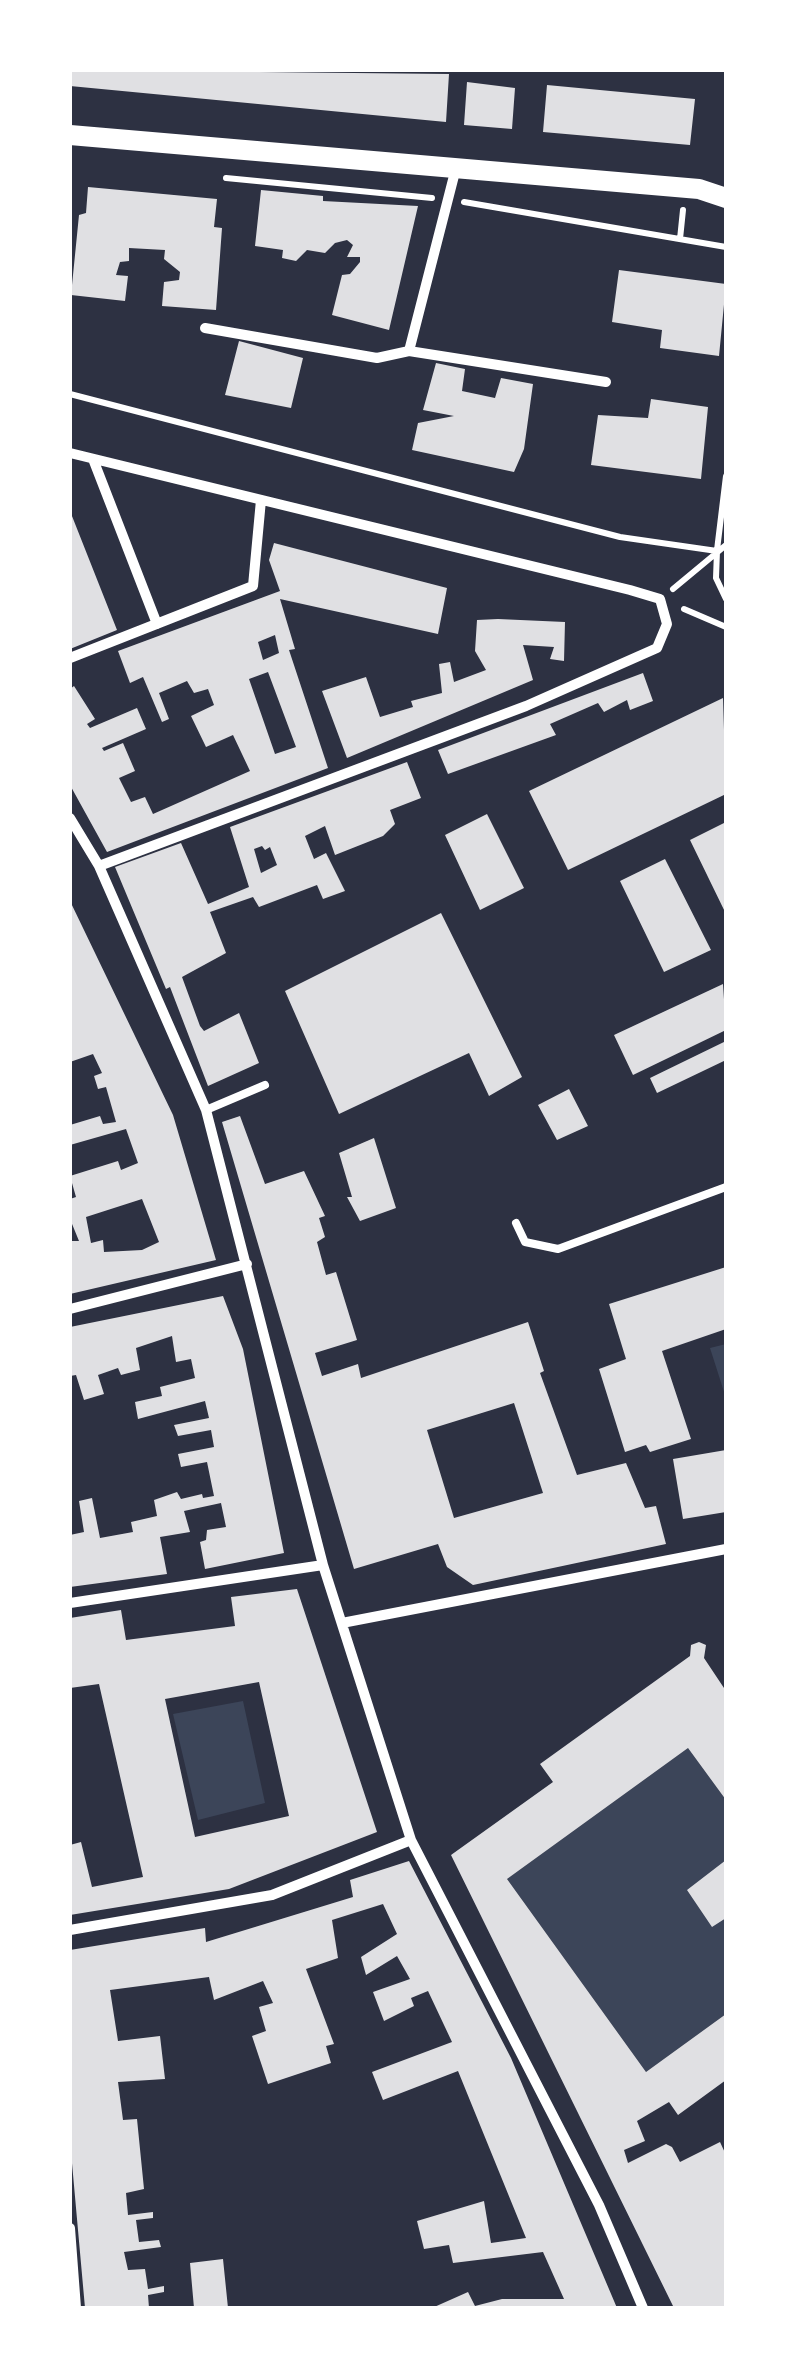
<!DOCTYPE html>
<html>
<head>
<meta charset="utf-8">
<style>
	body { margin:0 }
	#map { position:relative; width:796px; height:2378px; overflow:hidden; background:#2d3142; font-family:Inter,sans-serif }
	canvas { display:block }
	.frame { position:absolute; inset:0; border:72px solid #fff; pointer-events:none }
</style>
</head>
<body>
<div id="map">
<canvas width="796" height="2378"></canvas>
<div class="frame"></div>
</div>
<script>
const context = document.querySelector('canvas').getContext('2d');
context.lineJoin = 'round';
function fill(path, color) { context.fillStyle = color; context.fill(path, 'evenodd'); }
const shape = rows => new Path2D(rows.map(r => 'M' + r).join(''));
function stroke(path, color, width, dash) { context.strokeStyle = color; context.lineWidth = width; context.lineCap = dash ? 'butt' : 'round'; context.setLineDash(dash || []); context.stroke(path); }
const green = shape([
	[726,1344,726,1398,710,1348],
	[243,1701,265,1803,198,1820,173,1714],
	[688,1748,726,1800,726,2014,646,2072,507,1879]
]);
const building = shape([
	[70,70,449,74,446,122,70,86],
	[467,82,515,88,512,129,464,125],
	[547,85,695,99,690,145,543,132],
	[88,187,217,199,214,227,222,228,216,310,162,306,164,282,179,280,180,272,164,259,165,250,129,248,129,261,120,262,116,275,128,276,125,301,71,295,79,215,86,213],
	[261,190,323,196,323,201,418,206,389,330,332,315,342,275,350,274,360,262,360,257,347,257,353,245,347,240,335,243,325,253,307,250,296,261,282,258,283,250,255,246],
	[619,270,726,284,719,356,660,348,662,330,612,322],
	[239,341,303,358,291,408,225,395],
	[436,363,465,369,462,391,495,398,501,378,533,384,524,449,514,472,412,450,418,423,454,416,423,410],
	[651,399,708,407,701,479,591,465,598,415,648,418],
	[70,511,117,630,70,649],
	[274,543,447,588,438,634,280,599,295,649,289,650,328,768,107,852,70,785,70,689,74,686,95,719,87,724,90,728,137,708,146,729,102,748,104,751,123,743,135,771,119,778,131,802,145,797,153,814,250,771,233,735,206,747,191,716,214,705,208,689,194,693,187,681,159,693,169,719,162,722,143,677,130,683,118,651,280,591,269,560],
	[275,635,279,653,263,660,258,642],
	[268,672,296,747,275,754,249,679],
	[498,619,565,622,564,661,550,659,554,647,523,645,533,680,347,758,322,691,366,677,380,717,413,707,411,701,442,693,439,664,450,662,454,682,486,670,475,651,477,620],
	[643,673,653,701,630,710,627,700,604,712,598,703,550,724,556,735,448,774,438,750],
	[723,698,726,794,568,870,529,791],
	[407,762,421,798,390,810,395,824,383,836,335,855,325,826,305,836,314,859,326,853,345,891,323,899,317,885,259,907,253,897,210,912,226,953,182,977,200,1026,204,1031,239,1013,259,1063,208,1086,170,987,166,989,115,867,181,843,208,904,249,887,230,827],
	[262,846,265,850,270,847,277,865,261,873,254,849],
	[487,814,524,888,480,910,445,835],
	[726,822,726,914,690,840],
	[665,859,711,950,664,972,620,881],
	[70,901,173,1115,216,1260,70,1294,70,1241,79,1241,70,1219,70,1199,76,1197,70,1176,118,1161,121,1170,138,1163,126,1129,70,1145,70,1125,100,1116,103,1124,116,1122,106,1087,98,1089,94,1076,102,1073,93,1054,70,1062],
	[142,1199,159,1242,142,1250,104,1252,103,1240,91,1243,86,1217],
	[441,913,522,1077,489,1096,469,1053,339,1114,285,991],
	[723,984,726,1030,633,1075,614,1035],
	[726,1041,726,1060,657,1093,650,1078],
	[569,1089,588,1126,557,1140,538,1105],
	[240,1116,265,1184,304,1171,325,1216,319,1218,325,1237,317,1242,326,1275,336,1272,357,1340,315,1353,322,1376,358,1364,361,1378,528,1322,544,1371,540,1373,577,1475,626,1463,645,1508,656,1506,666,1544,473,1585,447,1567,438,1544,354,1569,222,1122],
	[514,1403,543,1493,454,1518,427,1430],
	[374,1138,396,1208,360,1221,347,1197,352,1197,339,1153],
	[726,1267,726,1329,662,1351,691,1439,650,1452,646,1445,625,1452,599,1369,626,1359,609,1304],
	[223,1296,243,1349,284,1553,205,1569,200,1542,206,1540,207,1530,226,1527,221,1503,184,1511,190,1532,160,1537,167,1574,70,1587,70,1535,84,1532,79,1501,92,1498,100,1538,133,1532,131,1522,157,1516,154,1500,177,1492,181,1499,202,1494,203,1498,214,1496,207,1462,181,1467,178,1454,214,1447,211,1430,178,1436,174,1425,209,1418,205,1401,138,1419,135,1402,162,1396,160,1387,195,1378,191,1359,176,1362,172,1336,136,1348,140,1370,121,1375,118,1368,98,1375,104,1394,84,1400,76,1375,70,1376,70,1327],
	[726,1450,726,1512,683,1519,673,1459],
	[297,1589,377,1832,229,1889,70,1915,70,1845,81,1842,92,1887,143,1877,99,1684,70,1688,70,1618,121,1610,126,1640,235,1626,231,1597],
	[259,1682,289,1816,195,1837,165,1699],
	[699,1642,706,1645,704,1658,726,1691,726,1800,688,1748,507,1879,646,2072,726,2014,726,2080,678,2115,669,2102,637,2121,645,2141,624,2150,628,2163,666,2144,672,2147,680,2162,720,2142,726,2155,726,2308,674,2308,451,1855,553,1782,540,1764,690,1656,691,1645],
	[726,1860,726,1918,712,1927,687,1890],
	[409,1861,511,2058,617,2308,432,2308,468,2292,475,2306,502,2299,564,2299,543,2252,453,2263,449,2245,424,2249,417,2221,484,2201,491,2243,526,2238,458,2071,383,2100,372,2072,452,2042,428,1991,411,1998,414,2006,384,2021,373,1992,410,1979,397,1956,366,1975,361,1957,397,1934,383,1904,332,1920,338,1958,306,1969,334,2044,326,2046,331,2063,268,2084,252,2036,266,2031,259,2007,273,2003,263,1981,214,2000,209,1977,110,1990,118,2041,160,2036,165,2079,118,2082,123,2120,137,2119,144,2189,126,2193,128,2215,153,2212,153,2218,136,2220,139,2242,159,2240,161,2247,124,2252,128,2270,145,2269,148,2289,164,2286,164,2292,148,2295,149,2308,85,2308,70,2141,70,1950,205,1928,206,1942,353,1897,350,1880],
	[223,2259,228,2308,194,2308,190,2263]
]);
const path = shape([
	[226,178,432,198],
	[464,202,726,247],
	[680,239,683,210],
	[70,394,620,537,717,551,716,578,726,599],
	[717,550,726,476],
	[673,589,726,545],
	[684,609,726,627]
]);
const service = shape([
	[206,1110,265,1085],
	[516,1223,525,1242,558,1249,726,1187]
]);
const minor = shape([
	[205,328,377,358,409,351,606,382],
	[409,351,456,168],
	[70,453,630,590,660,599,667,624,657,648,526,706,99,866],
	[93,459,157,624],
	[70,658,253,586,261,500],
	[70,818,99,866,206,1110,323,1565,411,1840,599,2205,643,2308],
	[70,1309,247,1264],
	[70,1603,323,1565],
	[342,1623,726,1549],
	[70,1930,272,1895,411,1840],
	[70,2228,76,2308]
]);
const secondary = shape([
	[70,135,699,189,726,198]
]);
fill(green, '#3c4559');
fill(building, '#e0e0e3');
stroke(path, '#fff', 6);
stroke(service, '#fff', 8);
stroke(minor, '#fff', 10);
stroke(secondary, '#fff', 20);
</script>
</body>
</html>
